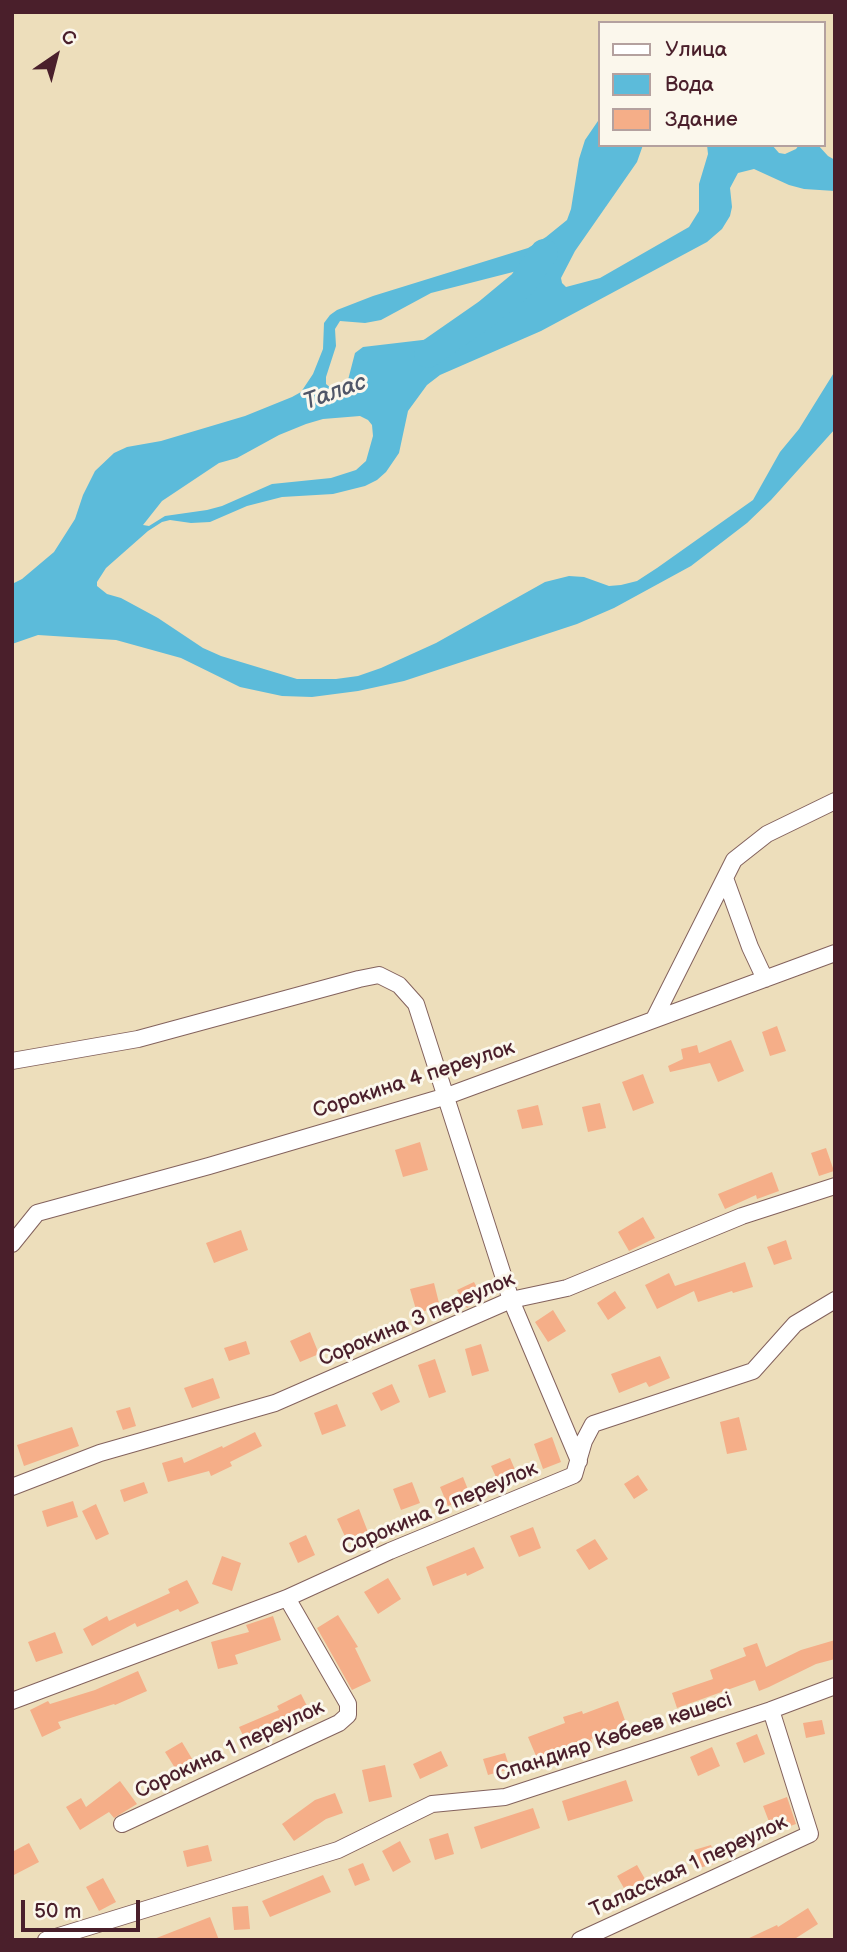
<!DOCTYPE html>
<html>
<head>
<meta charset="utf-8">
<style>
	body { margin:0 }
	#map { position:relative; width:847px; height:1952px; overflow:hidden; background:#eddebb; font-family:"Balsamiq Sans",sans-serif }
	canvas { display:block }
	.frame { position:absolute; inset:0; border:14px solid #4a1f2b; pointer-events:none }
	.legend { position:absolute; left:598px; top:21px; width:228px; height:126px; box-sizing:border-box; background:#fbf7ec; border:2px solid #b4a19f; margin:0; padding:9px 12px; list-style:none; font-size:21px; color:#4a1f2b }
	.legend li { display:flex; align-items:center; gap:14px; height:35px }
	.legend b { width:35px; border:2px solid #b4a19f }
	.north { position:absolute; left:21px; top:21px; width:70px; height:70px; -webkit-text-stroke:5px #fbf7ec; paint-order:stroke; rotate:35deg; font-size:19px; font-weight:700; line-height:28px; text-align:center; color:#4a1f2b }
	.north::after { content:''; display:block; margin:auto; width:24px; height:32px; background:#4a1f2b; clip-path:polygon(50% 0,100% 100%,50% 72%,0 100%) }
	.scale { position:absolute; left:21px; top:1900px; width:119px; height:32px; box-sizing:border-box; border:4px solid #4a1f2b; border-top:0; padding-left:9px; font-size:21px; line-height:24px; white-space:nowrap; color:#4a1f2b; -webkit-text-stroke:5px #fbf7ec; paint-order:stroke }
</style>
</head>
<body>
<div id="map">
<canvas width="847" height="1952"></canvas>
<div class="frame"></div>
<ul class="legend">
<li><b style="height:9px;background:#fff"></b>Улица</li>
<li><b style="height:19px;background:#5cbbda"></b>Вода</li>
<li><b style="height:19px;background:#f5ae88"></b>Здание</li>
</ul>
<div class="north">С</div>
<div class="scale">50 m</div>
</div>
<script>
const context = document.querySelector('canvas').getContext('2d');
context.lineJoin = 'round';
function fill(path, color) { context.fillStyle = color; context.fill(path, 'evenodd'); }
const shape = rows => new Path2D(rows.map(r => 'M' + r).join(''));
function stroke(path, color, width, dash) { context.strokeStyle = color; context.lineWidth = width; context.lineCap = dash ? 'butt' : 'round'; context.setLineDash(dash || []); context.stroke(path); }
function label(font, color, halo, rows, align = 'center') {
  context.font = font + ' "Balsamiq Sans",sans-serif'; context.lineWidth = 6; context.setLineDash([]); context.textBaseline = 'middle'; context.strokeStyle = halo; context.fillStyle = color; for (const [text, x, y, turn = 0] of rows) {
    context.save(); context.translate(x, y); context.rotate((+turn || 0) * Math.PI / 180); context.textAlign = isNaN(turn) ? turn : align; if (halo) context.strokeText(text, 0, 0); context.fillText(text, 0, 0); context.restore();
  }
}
const water = shape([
	[600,118,600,145,643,145,637,162,575,251,561,278,562,283,566,287,600,278,689,227,699,211,699,184,708,154,707,145,772,145,779,153,785,154,796,149,799,145,818,145,828,156,835,160,835,191,804,189,789,185,754,169,738,173,730,188,732,207,730,216,722,229,707,242,541,331,440,375,427,385,408,411,399,453,386,472,377,480,365,486,333,494,282,497,247,506,210,522,191,523,170,520,162,522,148,531,106,568,97,582,97,586,107,594,121,598,158,618,203,648,221,656,297,679,336,679,358,676,381,668,436,643,545,582,569,576,584,577,609,586,621,585,637,581,657,568,753,500,780,452,799,429,835,371,835,429,771,500,747,523,691,566,614,608,577,624,404,681,358,691,312,697,282,696,240,687,181,658,116,640,38,635,12,644,12,584,22,579,54,552,75,519,83,495,95,471,114,453,127,447,161,441,245,416,292,397,301,392,313,374,323,349,324,323,330,315,337,310,373,296,528,248,546,237,567,220,571,209,579,159,585,140],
	[517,271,526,273,522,284,496,308,466,330,448,337,363,347,355,353,348,380,340,388,332,389,326,384,326,377,336,346,335,329,340,321,365,323,381,320,431,293],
	[360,416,368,420,372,425,373,436,366,461,356,470,331,478,272,484,222,506,207,510,165,516,149,526,143,525,162,501,219,463,237,458,279,435,306,424,323,419]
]);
const river = shape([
	[428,354,487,313,522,284,544,253]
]);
const building = shape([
	[777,1026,786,1051,770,1056,762,1032],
	[731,1040,744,1071,718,1082,710,1063,670,1072,668,1066,683,1059,681,1049,697,1045,699,1053],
	[643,1074,654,1103,633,1111,622,1082],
	[600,1103,606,1128,588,1132,582,1107],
	[538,1105,543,1125,522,1129,517,1110],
	[420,1142,428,1170,403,1177,395,1150],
	[826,1148,834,1171,819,1176,811,1153],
	[772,1172,779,1191,757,1199,756,1195,725,1209,718,1194],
	[643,1217,655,1238,629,1251,618,1232],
	[241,1230,248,1250,214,1263,206,1243],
	[786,1240,792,1259,774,1265,767,1247],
	[745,1262,753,1287,733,1293,732,1291,698,1302,694,1291,657,1309,645,1285,669,1273,675,1286],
	[474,1282,483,1299,467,1308,457,1290],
	[434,1283,440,1307,417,1313,410,1289],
	[615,1291,626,1308,608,1320,597,1303],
	[553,1310,566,1331,548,1342,535,1322],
	[310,1332,319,1354,300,1362,290,1341],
	[246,1341,250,1354,229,1361,224,1348],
	[481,1344,489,1371,472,1376,465,1349],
	[660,1356,670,1378,649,1387,646,1382,619,1393,611,1374],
	[435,1359,446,1392,429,1398,418,1365],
	[213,1378,220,1398,192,1408,184,1388],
	[392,1384,400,1402,381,1411,372,1393],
	[337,1404,346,1426,322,1435,314,1413],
	[130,1407,136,1426,123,1430,116,1411],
	[739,1417,747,1450,727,1454,720,1422],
	[72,1427,79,1446,24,1466,17,1445],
	[255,1432,262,1446,230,1462,232,1466,211,1476,209,1471,168,1482,162,1463,182,1457,184,1463,222,1446,223,1448],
	[552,1437,561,1462,543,1469,534,1444],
	[510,1458,519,1479,500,1486,491,1466],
	[638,1475,648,1490,634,1499,624,1484],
	[463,1477,471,1497,448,1506,440,1487],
	[144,1482,148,1493,124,1502,120,1490],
	[412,1482,420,1503,401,1510,393,1489],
	[73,1501,78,1517,47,1527,42,1511],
	[96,1504,109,1534,96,1540,82,1511],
	[359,1509,368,1532,347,1541,337,1519],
	[533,1527,541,1548,519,1557,510,1536],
	[306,1535,315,1555,298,1563,289,1543],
	[595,1539,608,1559,589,1570,576,1550],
	[474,1547,484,1568,467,1576,466,1573,433,1586,426,1567],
	[222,1556,241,1563,232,1591,212,1584],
	[388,1578,401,1599,378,1614,364,1592],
	[187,1580,199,1603,180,1612,178,1609,137,1627,135,1623,92,1646,83,1629,107,1616,109,1621,170,1593,168,1589],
	[338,1615,358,1647,355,1648,371,1681,352,1690,317,1628],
	[273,1616,281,1640,235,1655,238,1664,218,1669,211,1642,249,1632,246,1625],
	[55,1632,63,1653,36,1662,28,1642],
	[835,1640,835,1659,816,1664,769,1687,759,1691,755,1680,677,1708,672,1693,713,1679,710,1670,746,1656,743,1648,757,1643,766,1667,801,1650],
	[138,1671,147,1691,115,1705,114,1704,58,1722,61,1728,42,1737,30,1710,48,1701,50,1704,95,1690],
	[301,1694,312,1716,248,1746,239,1727,279,1710,277,1706],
	[618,1701,627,1726,591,1739,592,1743,555,1754,556,1756,539,1763,528,1737,565,1723,563,1717,582,1711,583,1714],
	[822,1720,825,1734,806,1738,803,1723],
	[757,1734,765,1754,744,1763,736,1743],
	[182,1742,197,1767,180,1776,165,1752],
	[712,1747,720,1766,698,1776,690,1757],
	[441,1751,448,1766,420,1779,413,1764],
	[505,1753,510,1769,488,1775,483,1759],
	[385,1765,392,1797,369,1802,362,1770],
	[626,1780,633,1801,568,1821,562,1801],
	[120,1781,137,1804,114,1818,109,1812,80,1830,66,1807,81,1798,86,1807],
	[335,1793,343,1813,326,1819,294,1841,282,1824,315,1800],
	[787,1797,796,1824,773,1832,763,1806],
	[533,1808,540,1828,481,1849,474,1827],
	[448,1833,454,1854,435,1860,429,1839],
	[400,1841,411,1862,393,1872,382,1851],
	[29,1843,39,1862,12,1876,12,1852],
	[208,1845,212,1861,187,1867,183,1851],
	[711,1845,717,1863,699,1868,694,1850],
	[363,1863,370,1880,355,1886,348,1869],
	[637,1865,649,1886,629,1897,617,1876],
	[323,1875,331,1892,270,1917,262,1901],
	[103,1878,116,1902,99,1911,86,1887],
	[248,1906,250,1929,234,1930,232,1907],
	[808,1908,818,1924,793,1940,745,1940,777,1925,778,1927],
	[210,1917,219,1940,154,1940,154,1939]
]);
const minor = shape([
	[725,878,750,947,765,979],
	[654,1019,734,860,767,834,835,801],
	[12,1061,138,1039,359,979,379,975,399,985,416,1004,511,1300,579,1461],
	[12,1244,37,1213,209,1166,447,1096,835,953],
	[12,1487,100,1453,275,1403,511,1300,567,1288,742,1216,835,1186],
	[12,1701,287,1598,390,1551,574,1475,584,1441,593,1424,753,1371,795,1324,835,1300],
	[122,1824,339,1723,348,1715,348,1704,287,1598],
	[46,1940,338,1850,432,1804,505,1797,771,1710,835,1686],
	[580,1940,810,1834,771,1710]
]);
const streetNames = [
	["Сорокина 4 переулок",414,1080,-18],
	["Сорокина 3 переулок",417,1320,-23],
	["Сорокина 2 переулок",440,1509,-23],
	["Спандияр Көбеев көшесі",614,1738,-18],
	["Сорокина 1 переулок",230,1750,-25],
	["Таласская 1 переулок",689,1867,-25]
];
const waterNames = [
	["Талас",335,393,-20]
];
fill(water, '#5cbbda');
stroke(river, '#5cbbda', 28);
fill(building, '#f5ae88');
stroke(minor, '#83625d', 18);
stroke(minor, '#fff', 16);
label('21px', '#4a1f2b', '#fbf7ec', streetNames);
label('italic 23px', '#505668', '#fbf7ec', waterNames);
</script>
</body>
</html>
